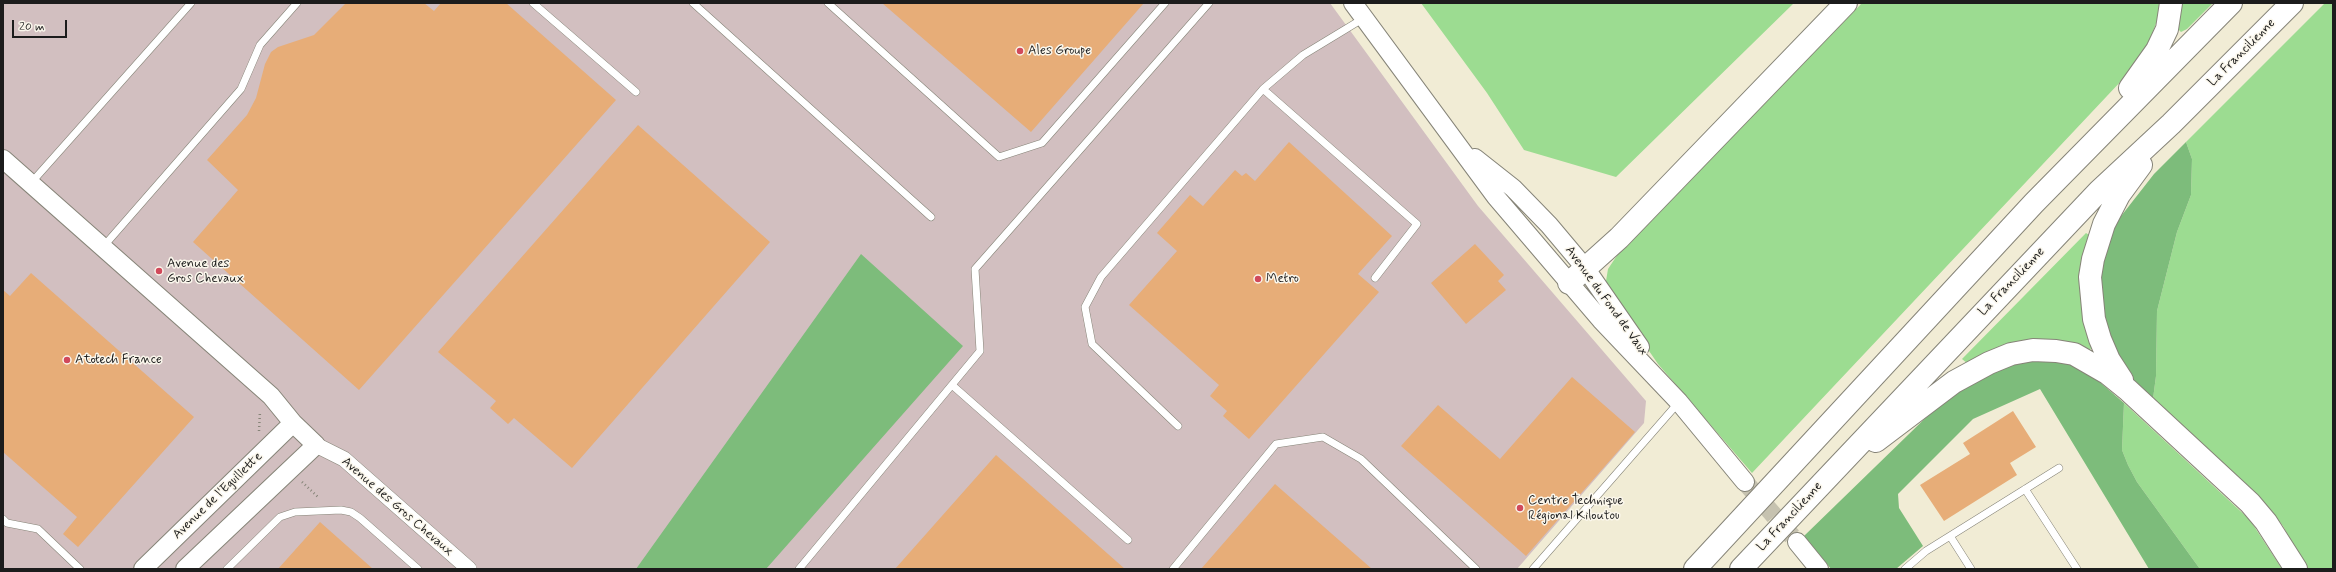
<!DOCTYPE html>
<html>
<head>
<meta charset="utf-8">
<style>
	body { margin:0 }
	#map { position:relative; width:2336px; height:572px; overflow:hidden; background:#f1ecd5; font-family:Mynerve,sans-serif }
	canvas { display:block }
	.frame { position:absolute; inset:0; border:4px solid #1c1c1c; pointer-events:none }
	.scale { position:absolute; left:12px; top:20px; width:55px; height:18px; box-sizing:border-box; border:2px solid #1c1c1c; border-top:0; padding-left:5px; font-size:12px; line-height:14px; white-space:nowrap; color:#1c1c1c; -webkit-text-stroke:3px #fbf7ec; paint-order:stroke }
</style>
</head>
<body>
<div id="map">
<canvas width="2336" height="572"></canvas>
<div class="frame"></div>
<div class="scale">20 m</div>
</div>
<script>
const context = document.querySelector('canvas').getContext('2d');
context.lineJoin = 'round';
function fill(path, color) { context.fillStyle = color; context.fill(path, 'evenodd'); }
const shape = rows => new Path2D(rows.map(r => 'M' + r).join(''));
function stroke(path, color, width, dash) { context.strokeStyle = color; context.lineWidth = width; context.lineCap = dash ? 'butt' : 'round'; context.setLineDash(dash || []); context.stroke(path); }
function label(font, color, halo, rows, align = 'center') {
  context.font = font + ' Mynerve,sans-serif'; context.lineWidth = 3; context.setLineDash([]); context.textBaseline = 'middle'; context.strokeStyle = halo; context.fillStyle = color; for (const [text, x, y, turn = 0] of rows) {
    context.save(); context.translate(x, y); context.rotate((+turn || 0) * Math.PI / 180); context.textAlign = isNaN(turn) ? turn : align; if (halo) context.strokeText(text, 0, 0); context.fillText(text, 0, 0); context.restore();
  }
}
const industrial = shape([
	[3,3,1330,3,1478,206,1646,401,1644,423,1517,569,3,569]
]);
const green = shape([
	[1421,3,1794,3,1616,177,1524,150,1487,93],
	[1862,3,2160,3,2158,18,2148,45,2123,79,1752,473,1658,364,1608,291,1606,281,1608,269,1620,251],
	[2181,3,2213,3,2187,29,2181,32,2178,29],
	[2325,3,2333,3,2333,569,2307,569,2283,526,2269,508,2153,399,2156,376,2157,311,2177,232,2191,195,2192,159,2186,142],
	[2086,233,2089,235,2081,293,2083,321,2092,347,2089,351,1968,364,1962,359],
	[2124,403,2250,520,2282,569,2200,569,2137,482,2128,465,2122,450]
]);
const forest = shape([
	[2186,142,2192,159,2191,195,2177,232,2157,311,2156,376,2153,399,2121,368,2105,325,2100,279,2103,251,2118,220,2154,174],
	[861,254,963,346,766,569,636,569],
	[2035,360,2058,360,2072,364,2088,372,2124,403,2122,450,2128,465,2137,482,2200,569,2149,569,2040,389,1973,419,1898,494,1899,508,1923,546,1896,569,1831,569,1804,536,1945,399,2005,365]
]);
const building = shape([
	[346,3,424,3,434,11,441,3,506,3,616,100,359,390,193,242,238,190,207,160,247,115,256,98,265,64,271,52,278,47,314,35],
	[882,3,1144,3,1031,132],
	[638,125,770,242,572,468,514,418,508,424,490,408,496,401,438,352],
	[1289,142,1392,236,1358,274,1379,292,1249,439,1223,416,1227,411,1210,396,1219,385,1129,305,1177,251,1157,233,1190,195,1203,206,1235,170,1242,176,1246,173,1255,181],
	[1475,244,1504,275,1498,281,1506,290,1466,324,1431,283],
	[31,273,194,417,78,547,63,534,77,517,3,452,3,290,10,296],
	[1572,377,1635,432,1526,556,1401,446,1438,405,1500,459],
	[2013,411,2036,447,2010,463,2017,475,1944,521,1920,485,1970,454,1963,443],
	[996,455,1125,569,895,569],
	[1275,484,1372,569,1201,569],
	[320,522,373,569,278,569]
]);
const tertiaryTunnel = shape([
	[1745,482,1797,542]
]);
const path = shape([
	[259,431,260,411],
	[302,482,319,498]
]);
const service = shape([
	[533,3,636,92],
	[693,3,931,217],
	[828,3,999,157,1042,143,1165,3],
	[1263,89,1417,224,1375,278],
	[31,183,191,3],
	[103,247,241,89,260,45,297,3],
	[952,385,1128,540],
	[1178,426,1092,344,1085,307,1101,277,1263,89,1303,55,1364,18],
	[2025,489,2077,569],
	[3,519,7,523,38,529,80,569],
	[1950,536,1971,569],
	[227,569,280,517,295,512,341,510,351,512,360,518,418,569],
	[799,569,980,351,975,269,1209,3],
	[1173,569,1276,444,1323,437,1361,459,1476,569],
	[1533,569,1679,402],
	[1905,569,1926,551,2059,468]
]);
const minor = shape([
	[316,445,344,459,469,569]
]);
const tertiary = shape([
	[1353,3,1496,197,1601,320,1679,402,1745,482],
	[1475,158,1513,188,1549,225,1586,269,1640,347],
	[3,159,271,396,293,423,316,445,185,569],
	[1797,542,1819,569],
	[143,569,293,423]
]);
const trunk = shape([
	[2130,88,2157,50,2167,29,2171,3],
	[1569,283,1619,238,1846,3],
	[2122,380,2109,360,2100,339,2094,319,2090,277,2093,259,2104,224,2119,195,2141,165],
	[1876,441,1954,382,1989,363,2011,354,2033,350,2056,351,2074,354,2107,373,2128,390,2250,503,2266,522,2296,569],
	[1695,569,2034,203,2231,3],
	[1741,569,2099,191,2171,124,2292,3]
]);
const markers = [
	[1020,51,4,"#d1495b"],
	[159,271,4,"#d1495b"],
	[1258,279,4,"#d1495b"],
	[67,360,4,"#d1495b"],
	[1520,508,4,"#d1495b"]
];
const poiNames = [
	["Ales Groupe",1028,51],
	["Avenue des",167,264],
	["Gros Chevaux",167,279],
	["Metro",1266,279],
	["Atotech France",75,360],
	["Centre Technique",1528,501],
	["Régional Kiloutou",1528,516]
];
const streetNames = [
	["La Francilienne",2242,53,-45],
	["La Francilienne",2012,282,-46],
	["Avenue du Fond de Vaux",1606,301,54],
	["Avenue de l'Eguillette",218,496,-44],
	["Avenue des Gros Chevaux",397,507,41],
	["La Francilienne",1790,517,-47]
];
fill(industrial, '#d2bfc0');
fill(green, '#9cdc91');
fill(forest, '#7dbc7b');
fill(building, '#e7ad78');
stroke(tertiaryTunnel, '#c6c2b0', 18, [18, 9]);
stroke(service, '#868478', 8);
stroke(minor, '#868478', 16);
stroke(tertiary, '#868478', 20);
stroke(trunk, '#868478', 24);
stroke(path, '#868478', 2.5, [1, 3]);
stroke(service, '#fff', 7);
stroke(minor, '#fff', 15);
stroke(tertiary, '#fff', 18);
stroke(trunk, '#fff', 22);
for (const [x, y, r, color] of markers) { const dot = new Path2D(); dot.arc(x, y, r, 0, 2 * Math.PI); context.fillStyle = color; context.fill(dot); stroke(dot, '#fbf7ec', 1.5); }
label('13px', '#1c1c1c', '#fbf7ec', poiNames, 'left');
label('13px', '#1c1c1c', '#fbf7ec', streetNames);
</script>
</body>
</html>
